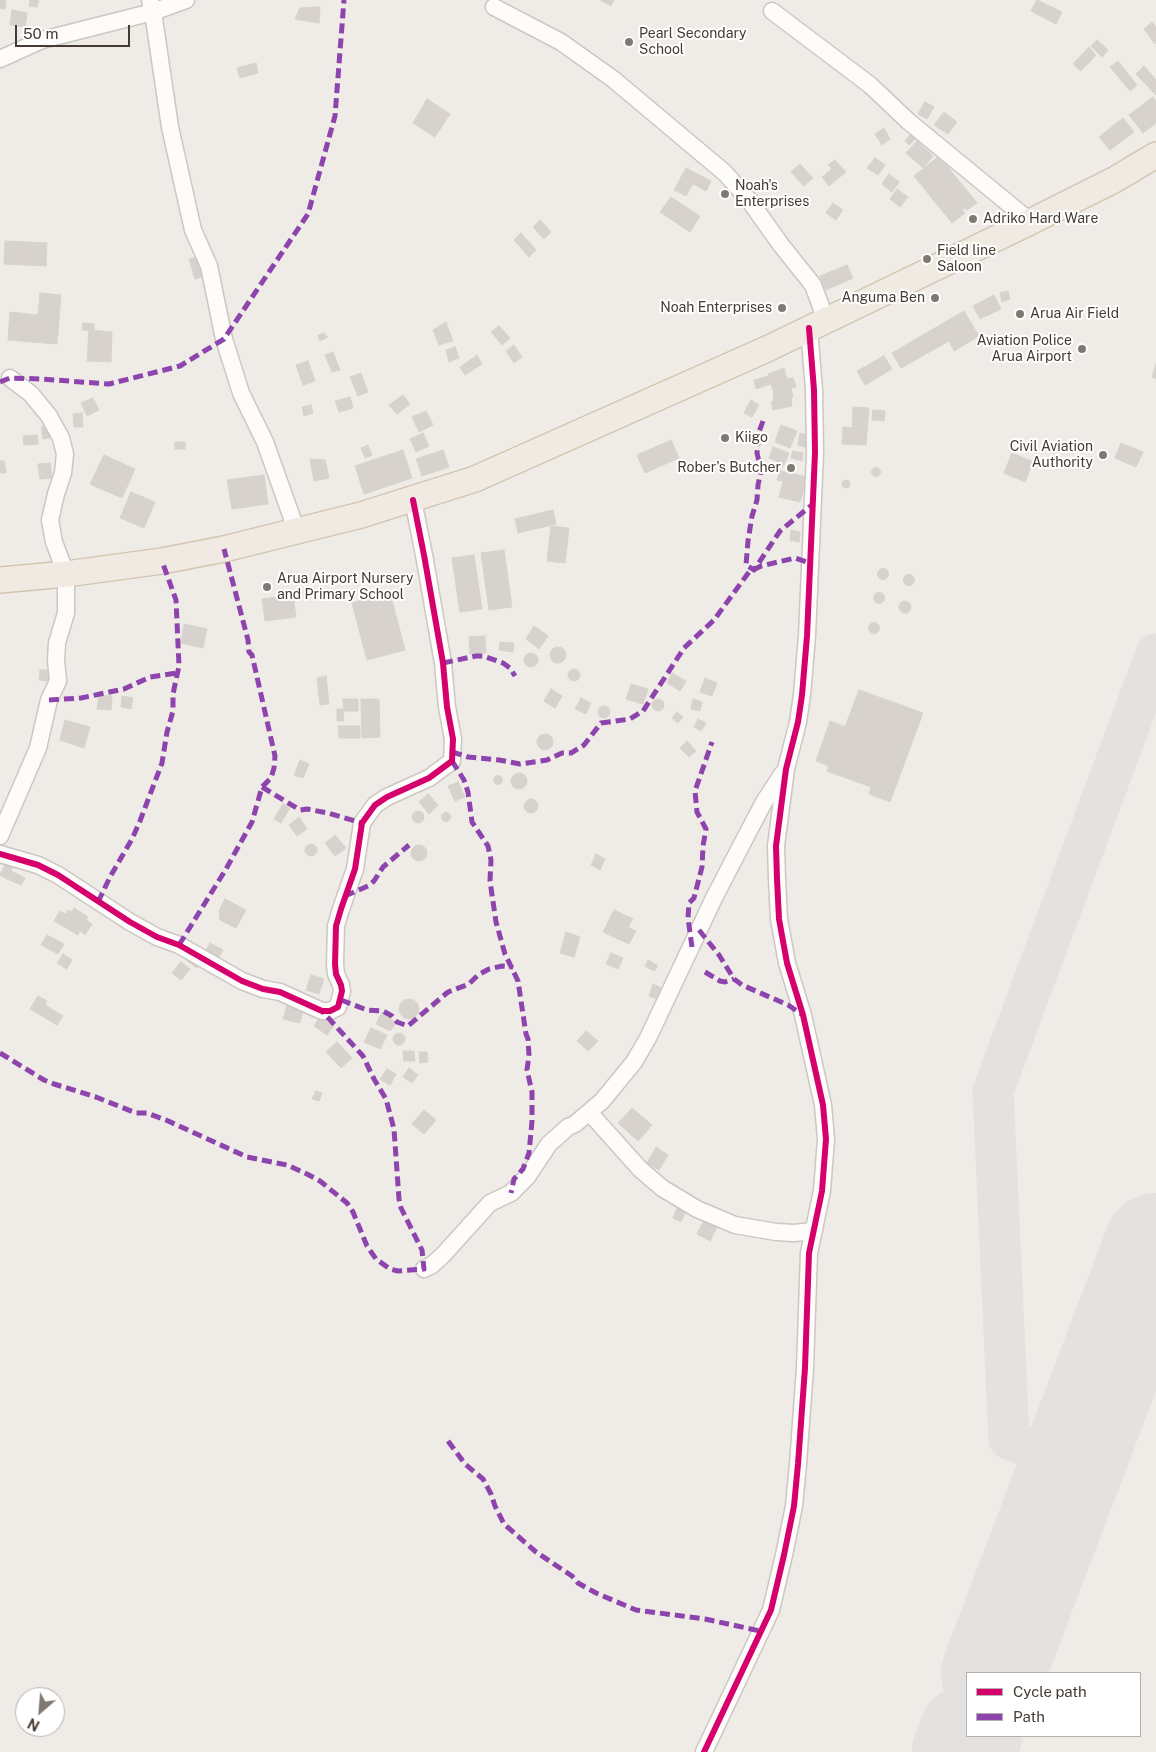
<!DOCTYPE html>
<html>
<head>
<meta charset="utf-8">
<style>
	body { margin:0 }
	#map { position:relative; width:1156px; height:1752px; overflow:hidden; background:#efebe6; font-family:"Public Sans",sans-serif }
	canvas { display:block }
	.legend { position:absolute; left:966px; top:1672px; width:175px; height:65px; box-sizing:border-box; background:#fff; border:1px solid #b5b1ad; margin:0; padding:6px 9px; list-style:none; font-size:15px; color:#453b32 }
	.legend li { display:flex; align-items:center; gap:10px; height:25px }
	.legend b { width:25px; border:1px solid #b5b1ad }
	.north { position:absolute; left:15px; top:1687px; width:50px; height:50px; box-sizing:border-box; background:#fff; border:1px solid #b5b1ad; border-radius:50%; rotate:207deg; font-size:14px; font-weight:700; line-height:20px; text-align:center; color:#453b32 }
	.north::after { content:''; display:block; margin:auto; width:18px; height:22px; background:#807971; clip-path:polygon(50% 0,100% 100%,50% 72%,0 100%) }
	.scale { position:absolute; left:15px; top:25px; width:115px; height:22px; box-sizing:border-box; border:2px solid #453b32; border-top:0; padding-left:6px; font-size:15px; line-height:18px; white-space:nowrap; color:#453b32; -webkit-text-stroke:4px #fff; paint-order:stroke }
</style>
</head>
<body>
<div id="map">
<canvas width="1156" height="1752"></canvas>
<ul class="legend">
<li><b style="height:6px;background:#d6006c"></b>Cycle path</li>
<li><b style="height:6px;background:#8e44ad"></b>Path</li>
</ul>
<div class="north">N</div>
<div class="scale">50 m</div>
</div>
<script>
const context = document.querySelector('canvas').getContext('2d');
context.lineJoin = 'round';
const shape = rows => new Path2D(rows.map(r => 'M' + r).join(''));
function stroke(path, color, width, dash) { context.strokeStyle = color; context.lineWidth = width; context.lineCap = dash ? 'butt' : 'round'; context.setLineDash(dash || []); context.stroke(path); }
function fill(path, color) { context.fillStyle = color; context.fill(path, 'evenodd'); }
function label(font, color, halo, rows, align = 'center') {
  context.font = font + ' "Public Sans",sans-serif'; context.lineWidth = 4; context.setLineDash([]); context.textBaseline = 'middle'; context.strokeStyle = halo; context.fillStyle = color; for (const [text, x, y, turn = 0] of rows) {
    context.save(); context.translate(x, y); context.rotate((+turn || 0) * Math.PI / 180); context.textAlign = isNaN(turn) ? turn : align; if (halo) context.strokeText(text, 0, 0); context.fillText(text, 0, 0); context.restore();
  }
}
const taxiway = shape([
	[1072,1465,1009,1439,993,1091,1156,654]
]);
const runway = shape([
	[993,1673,1156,1245],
	[964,1752,970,1736]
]);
const building = shape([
	[0,0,6,0,5,9,0,8,0,0],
	[30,0,39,0,37,7,29,6,30,0],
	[600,0,614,0,611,6,600,0],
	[1037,0,1062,12,1056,24,1031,11,1037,0],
	[320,7,319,23,295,19,300,8,320,7],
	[12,10,27,13,25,27,10,25,12,10],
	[1152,22,1156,27,1155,44,1144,29,1152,22],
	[1097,40,1108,50,1102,57,1091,46,1097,40],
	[1089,47,1096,55,1081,71,1073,64,1089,47],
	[1118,61,1137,85,1130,91,1110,67,1118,61],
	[256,63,258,73,240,78,237,68,256,63],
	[1144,66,1156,80,1156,95,1136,74,1144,66],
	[1153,97,1156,101,1156,123,1143,133,1129,115,1153,97],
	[427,99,450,114,435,137,413,123,427,99],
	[925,102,934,107,927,119,918,114,925,102],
	[944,112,957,122,948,134,934,125,944,112],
	[1123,118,1134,132,1110,150,1099,137,1123,118],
	[884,128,890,139,882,145,875,134,884,128],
	[910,135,915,139,909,145,905,141,910,135],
	[917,141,933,156,923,168,906,153,917,141],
	[939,156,977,203,967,210,964,208,962,210,965,213,952,223,914,176,939,156],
	[875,158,885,165,878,175,867,168,875,158],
	[835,160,846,172,829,186,822,177,832,169,828,165,835,160],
	[800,164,813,178,804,186,791,172,800,164],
	[686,168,711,181,706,191,693,184,686,196,674,190,686,168],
	[889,174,899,182,892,192,882,184,889,174],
	[897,189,908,197,900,207,890,199,897,189],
	[671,197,700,216,690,232,660,212,671,197],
	[833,203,843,210,836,220,826,213,833,203],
	[540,220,551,232,544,239,533,227,540,220],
	[521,233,536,250,529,257,514,240,521,233],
	[5,241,47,243,46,266,4,264,5,241],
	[199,256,205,276,195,279,189,259,199,256],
	[847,265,853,278,826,290,820,276,847,265],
	[1008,291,1010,299,1002,302,1000,293,1008,291],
	[40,293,61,295,57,344,8,340,10,312,38,315,40,293],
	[994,295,1001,309,980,319,973,306,994,295],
	[964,311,979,336,954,351,949,341,901,368,892,353,964,311],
	[446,322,453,341,439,345,433,330,446,322],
	[83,323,94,324,94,330,82,330,83,323],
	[499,326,510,338,502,345,491,332,499,326],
	[89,330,112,332,111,362,87,361,89,330],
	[324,333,328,337,320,341,318,335,324,333],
	[514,345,522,357,514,363,506,351,514,345],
	[455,347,459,358,449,362,446,350,455,347],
	[333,352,340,370,332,372,325,355,333,352],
	[477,355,482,364,465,375,460,367,477,355],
	[884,356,892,369,865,385,857,371,884,356],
	[308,361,315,381,303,385,296,365,308,361],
	[1156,364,1156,379,1152,377,1156,364],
	[784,368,786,376,770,381,768,374,784,368],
	[361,373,368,392,358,396,350,377,361,373],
	[768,376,771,384,756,389,754,380,768,376],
	[786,376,788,379,793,378,796,387,774,393,770,381,786,376],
	[791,388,793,397,774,401,773,393,791,388],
	[403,395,410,404,397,414,389,405,403,395],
	[350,397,353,408,339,412,335,401,350,397],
	[791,397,792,406,773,410,771,402,791,397],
	[93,398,99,410,87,416,81,403,93,398],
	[751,400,759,405,752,417,744,413,751,400],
	[311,405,313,413,304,416,302,407,311,405],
	[853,407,869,408,866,445,842,444,843,427,852,428,853,407],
	[873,410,885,411,884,421,872,420,873,410],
	[426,411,433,425,419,432,412,417,426,411],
	[82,413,83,427,74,427,73,414,82,413],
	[781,425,797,431,790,448,775,442,781,425],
	[48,426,50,438,43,439,41,427,48,426],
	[423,433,429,446,416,452,410,439,423,433],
	[800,433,811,436,808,448,798,445,800,433],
	[37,435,38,444,24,445,23,436,37,435],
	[671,440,679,458,645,473,637,455,671,440],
	[175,442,185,442,185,449,175,449,175,442],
	[1121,443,1143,452,1136,467,1115,458,1121,443],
	[368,445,372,455,365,458,361,448,368,445],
	[773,447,789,453,783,467,776,464,777,461,769,458,773,447],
	[403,450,412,478,364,494,355,466,403,450],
	[443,450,449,467,422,476,416,459,443,450],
	[793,451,803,453,802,461,791,458,793,451],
	[1012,453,1033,462,1025,482,1004,473,1012,453],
	[104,455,135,469,122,498,90,484,104,455],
	[310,459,325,460,329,478,314,481,310,459],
	[0,461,4,461,6,473,0,473,0,461],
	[50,463,52,478,40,479,38,464,50,463],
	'871.5 472a4.5 4.5 0 1 1 9 0a4.5 4.5 0 1 1-9 0Z',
	[780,471,807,477,800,502,779,497,783,481,777,480,780,471],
	[264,475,268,504,232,509,227,480,264,475],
	'842 484a4 4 0 1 1 8 0a4 4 0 1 1-8 0Z',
	[131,492,155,502,144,528,120,518,131,492],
	[553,510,556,524,518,533,515,519,553,510],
	[551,526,569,528,565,563,547,561,551,526],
	[791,530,800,532,799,542,790,540,791,530],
	[504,550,512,607,489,610,481,553,504,550],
	[474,555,482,609,460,612,452,558,474,555],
	'877.5 574a5.5 5.5 0 1 1 11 0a5.5 5.5 0 1 1-11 0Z',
	'903.5 580a5.5 5.5 0 1 1 11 0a5.5 5.5 0 1 1-11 0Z',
	'873.5 598a5.5 5.5 0 1 1 11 0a5.5 5.5 0 1 1-11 0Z',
	[390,593,405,650,367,660,352,603,390,593],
	[293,595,296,617,265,621,262,599,293,595],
	'899 607a6 6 0 1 1 12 0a6 6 0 1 1-12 0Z',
	'868.5 628a5.5 5.5 0 1 1 11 0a5.5 5.5 0 1 1-11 0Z',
	[184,624,207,629,203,648,181,643,184,624],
	[534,626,548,636,539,649,526,639,534,626],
	[485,636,486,653,470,654,469,637,485,636],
	[500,642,514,643,513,652,499,650,500,642],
	'550 655a8 8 0 1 1 16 0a8 8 0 1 1-16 0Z',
	'524 660a7 7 0 1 1 14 0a7 7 0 1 1-14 0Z',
	'568 675a6 6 0 1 1 12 0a6 6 0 1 1-12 0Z',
	[40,670,49,670,48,681,39,680,40,670],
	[672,673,686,681,680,691,667,683,672,673],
	[326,676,329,704,320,705,317,678,326,676],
	[705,678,717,683,712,696,700,692,705,678],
	[631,684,648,689,643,704,626,699,631,684],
	[551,689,562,696,555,708,544,701,551,689],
	[859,690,923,713,890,802,869,794,871,787,827,771,829,766,816,761,830,721,845,727,859,690],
	[99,695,112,696,111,710,97,709,99,695],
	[122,696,133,698,131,709,121,707,122,696],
	[581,698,591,703,586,714,575,709,581,698],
	'652 705a6 6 0 1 1 12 0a6 6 0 1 1-12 0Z',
	[343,699,358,699,358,711,344,711,343,699],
	[361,699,379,699,380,737,362,738,361,699],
	[693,699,702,702,700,711,691,709,693,699],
	'598 712a6 6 0 1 1 12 0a6 6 0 1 1-12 0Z',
	[337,709,343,709,344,721,337,721,337,709],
	[677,712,683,717,678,723,672,718,677,712],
	[698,719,706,723,701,731,694,727,698,719],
	[65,720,90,727,84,748,60,740,65,720],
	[338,726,360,726,360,738,339,738,338,726],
	'537 742a8 8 0 1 1 16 0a8 8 0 1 1-16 0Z',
	[687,741,696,751,689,757,680,748,687,741],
	[300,760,309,764,303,778,294,775,300,760],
	'511 781a8 8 0 1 1 16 0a8 8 0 1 1-16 0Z',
	'493.5 780a4.5 4.5 0 1 1 9 0a4.5 4.5 0 1 1-9 0Z',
	[458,782,465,797,455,801,448,786,458,782],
	[428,794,438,805,429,814,419,802,428,794],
	'524 806a7 7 0 1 1 14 0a7 7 0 1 1-14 0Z',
	[283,804,290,808,281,823,274,819,283,804],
	'412 817a6 6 0 1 1 12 0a6 6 0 1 1-12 0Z',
	'441.5 817a4.5 4.5 0 1 1 9 0a4.5 4.5 0 1 1-9 0Z',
	[299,817,307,829,297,836,289,825,299,817],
	[335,835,346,848,335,856,325,843,335,835],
	'305 850a6 6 0 1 1 12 0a6 6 0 1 1-12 0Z',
	'411 853a8 8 0 1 1 16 0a8 8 0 1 1-16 0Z',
	[596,854,605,859,600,870,591,865,596,854],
	[6,863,13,867,7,879,0,875,6,863],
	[11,871,25,878,21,885,7,879,11,871],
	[225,899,246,910,236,928,220,920,219,911,225,899],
	[74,908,88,917,86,920,92,924,85,935,80,931,78,935,54,921,60,911,66,914,68,910,72,912,74,908],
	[614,910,633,919,628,927,636,931,629,944,603,932,614,910],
	[566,932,580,937,574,957,560,953,566,932],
	[47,935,64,944,58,954,41,945,47,935],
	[210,943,223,950,217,960,205,952,210,943],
	[611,953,623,958,618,969,606,964,611,953],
	[63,954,72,960,67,969,57,963,63,954],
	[191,956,201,962,197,968,187,961,191,956],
	[648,960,658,966,654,971,645,966,648,960],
	[181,962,190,969,181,980,172,973,181,962],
	[311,975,324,979,319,994,306,990,311,975],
	[653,984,666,990,661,1001,649,996,653,984],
	[38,996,47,1001,45,1005,63,1016,57,1025,30,1009,38,996],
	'399 1009a10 10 0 1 1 20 0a10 10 0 1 1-20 0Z',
	[288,1002,304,1006,300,1023,283,1019,288,1002],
	[382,1012,396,1023,390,1031,376,1024,382,1012],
	[320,1017,333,1026,327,1035,314,1026,320,1017],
	[371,1028,387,1035,380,1049,364,1042,371,1028],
	[586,1031,598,1041,588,1051,577,1041,586,1031],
	'393 1039a6 6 0 1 1 12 0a6 6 0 1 1-12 0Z',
	[337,1042,352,1058,341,1068,326,1052,337,1042],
	[403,1051,414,1051,415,1061,404,1061,403,1051],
	[419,1052,427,1052,428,1062,420,1063,419,1052],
	[409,1068,418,1075,412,1083,403,1077,409,1068],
	[387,1069,396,1074,390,1085,380,1079,387,1069],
	[316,1091,322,1093,319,1101,312,1099,316,1091],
	[632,1108,652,1125,638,1141,618,1123,632,1108],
	[424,1110,436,1120,424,1134,412,1124,424,1110],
	[656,1147,668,1155,659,1170,647,1163,656,1147],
	[678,1206,687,1209,681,1222,673,1218,678,1206],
	[706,1216,719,1223,710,1241,697,1234,706,1216]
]);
const street = shape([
	[150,0,153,12,170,127,193,230,209,266,224,339,241,393,265,442,297,532],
	[494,7,561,42,613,79,725,173,749,200,781,245,813,285,826,320],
	[772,11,870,85,908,121,1031,222],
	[0,59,42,40,153,12,186,0],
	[0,836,38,748,49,700,58,681,56,661,57,643,66,613,66,574,54,542,50,520,56,494,63,473,65,454,61,438,49,416,31,394,10,378],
	[0,854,38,865,58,875,130,922,157,937,179,945,242,981,263,989,280,992,322,1011,330,1011,338,1007,342,991,341,985,336,974,335,964,336,926,341,909,355,869,362,823,375,805,387,797,429,778,452,761,453,739,447,707,443,663,424,555,413,500],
	[589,1112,640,1169,662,1188,697,1209,735,1225,776,1232,794,1233,814,1231],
	[424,1269,432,1265,443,1255,490,1203,511,1193,527,1177,549,1144,568,1127,575,1124,602,1101,634,1062,648,1038,714,898,743,842,764,802,783,773],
	[704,1752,771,1610,784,1555,794,1506,798,1464,805,1368,809,1253,822,1191,826,1139,823,1105,803,1015,787,963,779,919,777,879,776,846,786,769,798,722,802,695,807,636,815,453,814,390,809,328]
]);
const primary = shape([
	[0,580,66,574,162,561,224,549,361,515,475,479,767,349,1026,224,1114,180,1156,155]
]);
const quiet = shape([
	[0,382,10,378,41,379,109,384,180,366,224,339,308,214,335,116,344,0],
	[763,421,759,432,757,453,761,471,758,485,757,500,752,516,748,541,746,565,754,570,780,531,813,504],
	[443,663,476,656,483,656,503,663,510,668,515,676],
	[49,700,81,698,124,689,150,677,177,673],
	[452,752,468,757,499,760,520,764,547,760,562,753,571,753,584,745,601,723,630,719,643,711,684,648,714,620,749,572,761,566,795,558,810,563],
	[452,761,464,780,468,792,472,822,488,846,491,860,490,881,496,922,505,954,518,981,526,1034,528,1039,529,1055,527,1070,532,1092,532,1121,529,1153,523,1169,514,1179,511,1193],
	[262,787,300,810,307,809,328,813,362,823],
	[345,896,368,886,374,881,383,867,409,845],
	[98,902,110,877,132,839,140,821,162,763,167,732,173,711,173,694,179,666,176,600,162,561],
	[699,930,719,955,734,979,742,985,788,1005,803,1015],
	[179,945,226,869,252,822,262,787,271,778,274,768,275,756,252,655,249,652,248,640,224,549],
	[692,947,688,918,689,903,694,898,702,867,703,846,706,829,697,812,695,791,712,742],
	[705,972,720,981,725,982,734,979],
	[341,1000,367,1010,383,1011,392,1016,397,1022,408,1026,448,992,469,984,478,975,489,969,502,966,513,967],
	[0,1053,44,1080,54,1084,96,1097,136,1113,147,1113,166,1120,247,1157,287,1165,307,1174,320,1181,347,1203,353,1212,367,1246,376,1259,390,1269,398,1271,424,1269,422,1250,401,1208,399,1199,394,1129,386,1099,374,1079,363,1056,322,1011],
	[448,1441,465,1464,483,1479,491,1494,495,1506,504,1524,536,1552,572,1576,578,1583,596,1593,636,1610,705,1619,760,1631]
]);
const cycleway = shape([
	[0,854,38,865,58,875,130,922,157,937,179,945,242,981,263,989,280,992,322,1011,330,1011,338,1007,342,991,341,985,336,974,335,964,336,926,341,909,355,869,362,823,375,805,387,797,429,778,452,761,453,739,447,707,443,663,424,555,413,500],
	[704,1752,771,1610,784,1555,794,1506,798,1464,805,1368,809,1253,822,1191,826,1139,823,1105,803,1015,787,963,779,919,777,879,776,846,786,769,798,722,802,695,807,636,815,453,814,390,809,328]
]);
const markers = [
	[629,42,5,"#807971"],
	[725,194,5,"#807971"],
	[973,219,5,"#807971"],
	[927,259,5,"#807971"],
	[935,298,5,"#807971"],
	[782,308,5,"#807971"],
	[1020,314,5,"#807971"],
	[1082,349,5,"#807971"],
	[725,438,5,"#807971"],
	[1103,455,5,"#807971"],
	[791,468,5,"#807971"],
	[267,587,5,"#807971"]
];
const poiNames = [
	["Pearl Secondary",639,34],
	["School",639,50],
	["Noah's",735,186],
	["Enterprises",735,202],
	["Adriko Hard Ware",983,219],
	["Field line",937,251],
	["Saloon",937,267],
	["Anguma Ben",925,298,"right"],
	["Noah Enterprises",772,308,"right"],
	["Arua Air Field",1030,314],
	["Aviation Police",1072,341,"right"],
	["Arua Airport",1072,357,"right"],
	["Kiigo",735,438],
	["Civil Aviation",1093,447,"right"],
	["Authority",1093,463,"right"],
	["Rober's Butcher",781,468,"right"],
	["Arua Airport Nursery",277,579],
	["and Primary School",277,595]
];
stroke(taxiway, '#e4e1de', 41);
stroke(runway, '#e4e1de', 104);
fill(building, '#d7d2cd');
stroke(building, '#d7d2cc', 1);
stroke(street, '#cbc7c2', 19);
stroke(primary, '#d3c5b2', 28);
stroke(street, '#fdfcfb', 16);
stroke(primary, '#f0eae2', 25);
stroke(quiet, '#8e44ad', 5, [10, 5]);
stroke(cycleway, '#d6006c', 6);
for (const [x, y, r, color] of markers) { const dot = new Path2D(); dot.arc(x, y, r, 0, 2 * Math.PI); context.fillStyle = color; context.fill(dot); stroke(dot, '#fff', 2); }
label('14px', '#453b32', '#fff', poiNames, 'left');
</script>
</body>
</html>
